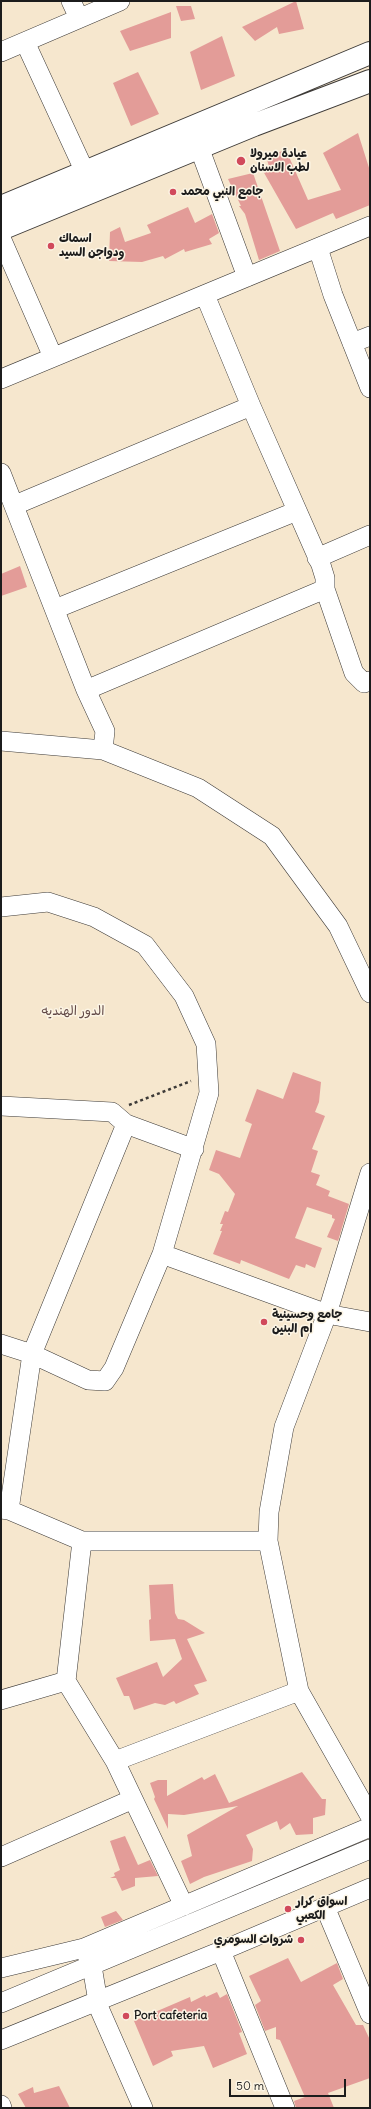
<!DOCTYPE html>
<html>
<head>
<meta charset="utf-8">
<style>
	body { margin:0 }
	#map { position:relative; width:371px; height:2109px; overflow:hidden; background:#f6e7ce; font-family:Delius,sans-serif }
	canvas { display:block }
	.frame { position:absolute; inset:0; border:2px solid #1c1c1c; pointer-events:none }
	.scale { position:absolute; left:229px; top:2079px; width:117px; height:18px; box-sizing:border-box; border:2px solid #1c1c1c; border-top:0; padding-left:5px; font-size:12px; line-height:14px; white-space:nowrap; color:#1c1c1c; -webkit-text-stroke:3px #fcf5e5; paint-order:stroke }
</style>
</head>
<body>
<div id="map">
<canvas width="371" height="2109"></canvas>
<div class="frame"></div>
<div class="scale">50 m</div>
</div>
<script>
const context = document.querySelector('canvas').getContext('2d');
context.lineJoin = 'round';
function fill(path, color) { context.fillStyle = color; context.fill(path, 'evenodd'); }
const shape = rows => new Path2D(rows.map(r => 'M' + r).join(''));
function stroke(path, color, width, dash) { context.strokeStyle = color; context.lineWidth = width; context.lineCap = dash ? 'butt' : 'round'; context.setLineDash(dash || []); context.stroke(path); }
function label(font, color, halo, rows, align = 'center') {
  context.font = font + ' Delius,"Playpen Sans Arabic",sans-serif'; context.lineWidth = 3; context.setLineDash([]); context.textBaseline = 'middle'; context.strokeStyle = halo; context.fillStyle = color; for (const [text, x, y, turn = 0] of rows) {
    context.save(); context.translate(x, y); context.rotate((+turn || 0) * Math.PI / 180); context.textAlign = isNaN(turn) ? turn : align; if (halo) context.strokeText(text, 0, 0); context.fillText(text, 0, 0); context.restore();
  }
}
const building = shape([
	[296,1,304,29,279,34,277,27,255,41,242,27],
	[176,6,191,6,195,19,181,21],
	[171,12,171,38,130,51,120,31],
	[222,36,235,76,201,90,190,52],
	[138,72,159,114,131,126,113,83],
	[358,133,370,171,370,205,336,219,333,213,296,229,263,171,270,170,266,156,286,150,308,200,341,190,323,153],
	[253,173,280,251,259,260,245,214,239,206,241,206,228,179],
	[188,207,195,223,212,214,219,233,209,239,212,244,185,252,184,249,165,259,163,256,142,262,109,261,110,232,120,227,125,242,151,233,147,225],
	[20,566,27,587,1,596,1,574],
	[293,1072,321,1082,319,1102,315,1112,325,1116,312,1149,318,1151,311,1172,320,1175,316,1185,330,1191,328,1196,349,1204,338,1241,327,1237,335,1219,332,1218,332,1215,307,1207,295,1238,322,1248,315,1268,306,1264,305,1268,296,1265,289,1279,241,1260,240,1264,213,1254,222,1231,220,1231,223,1224,220,1224,225,1211,228,1212,235,1194,219,1174,209,1170,216,1150,240,1158,252,1124,245,1121,257,1089,283,1099],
	[173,1584,175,1613,178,1619,184,1620,205,1633,187,1639,207,1681,194,1685,199,1694,176,1704,174,1701,165,1705,155,1703,134,1710,129,1696,124,1696,116,1678,157,1662,163,1677,182,1659,175,1639,150,1641,149,1620,151,1619,149,1585],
	[302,1772,322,1799,326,1799,325,1815,313,1818,313,1834,296,1835,290,1823,280,1830,277,1821,246,1835,253,1849,252,1861,204,1877,190,1884,181,1861,192,1856,187,1835,238,1806,184,1815,168,1814,168,1829,154,1799,155,1797,150,1783,158,1780,167,1780,167,1796,202,1777,204,1780,215,1774,229,1803],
	[125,1836,138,1865,150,1860,158,1876,135,1878,135,1886,122,1891,116,1878,110,1878,115,1876,114,1873,120,1870,110,1841],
	[116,1911,123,1920,105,1927,101,1917],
	[288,1958,301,1982,337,1963,343,1979,333,1985,356,2025,363,2025,370,2040,370,2078,328,2093,334,2108,296,2108,294,2101,305,2097,280,2040,276,2039,276,2027,265,2031,255,2005,261,2001,249,1976],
	[217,1992,220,1998,227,1994,242,2032,239,2033,247,2054,213,2068,204,2046,171,2051,173,2056,153,2066,134,2021,190,1997,191,2002,205,1995,206,1997],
	[59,2086,70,2108,26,2108,18,2094,33,2087,34,2093]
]);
const path = shape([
	[129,1105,191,1081]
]);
const minor = shape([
	[71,1,79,18],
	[25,42,85,172],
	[1,52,120,1],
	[199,147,247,277],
	[1,238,53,357],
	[318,248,333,295,370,388],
	[205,295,251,406,321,565,325,578,325,589,354,673,364,683,370,681],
	[352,343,370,336],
	[1,379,370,226],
	[1,473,86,690,105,731,103,750],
	[15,505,251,406],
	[317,558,370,535],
	[55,609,297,511],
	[86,690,325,589],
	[1,741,103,750,198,788,272,836,338,926,370,993],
	[1,907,48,902,94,917,145,945,184,996,206,1044,209,1093,162,1254,114,1368,105,1381,88,1380,32,1354,1,1344],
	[1,1106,112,1112,126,1124,194,1149],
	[370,1173,327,1314,284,1427,269,1512,268,1541,299,1691,370,1816],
	[162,1254,327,1314,370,1322],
	[1,1509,9,1510,82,1541,268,1541],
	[9,1510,32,1354,126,1124],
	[82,1541,66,1681,115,1761,184,1906],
	[1,1700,66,1681],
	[115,1761,299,1691],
	[1,1857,133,1799],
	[325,1907,370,2014],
	[221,1951,285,2108],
	[87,1955,92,1966,99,2008,143,2108],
	[1,1968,84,1948,370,1827],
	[1,2003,370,1849],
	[1,2040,221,1951,370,1888],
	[1,2105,2,2108]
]);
const major = shape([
	[1,207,370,53],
	[1,229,254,125,370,81]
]);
const markers = [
	[241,161,5,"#d1495b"],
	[173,192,4,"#d1495b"],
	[51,246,4,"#d1495b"],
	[264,1322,4,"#d1495b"],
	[288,1909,4,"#d1495b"],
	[301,1940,4,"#d1495b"],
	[126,2016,4,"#d1495b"]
];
const poiNames = [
	["عيادة ميرولا",250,154],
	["لطب الاسنان",250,168],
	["جامع النبي محمد",181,192],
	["اسماك",59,239],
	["ودواجن السيد",59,253],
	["جامع وحسينية",272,1315],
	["ام البنين",272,1329],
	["اسواق كرار",296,1902],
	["الكعبي",296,1916],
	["شروات السومري",293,1940,"right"],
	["Port cafeteria",134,2016]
];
const neighbourhoodNames = [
	["الدور الهنديه",73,1011]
];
fill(building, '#e39c98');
stroke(minor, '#3d3a37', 20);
stroke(major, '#3d3a37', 24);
stroke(path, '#3d3a37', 2.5, [3, 3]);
stroke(minor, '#fff', 19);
stroke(major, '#fff', 22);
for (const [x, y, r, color] of markers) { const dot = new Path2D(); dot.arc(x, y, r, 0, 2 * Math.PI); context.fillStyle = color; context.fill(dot); stroke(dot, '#fcf5e5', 1.5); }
label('bold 12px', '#1c1c1c', '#fcf5e5', poiNames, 'left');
label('13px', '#624947', '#fcf5e5', neighbourhoodNames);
</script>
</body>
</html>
